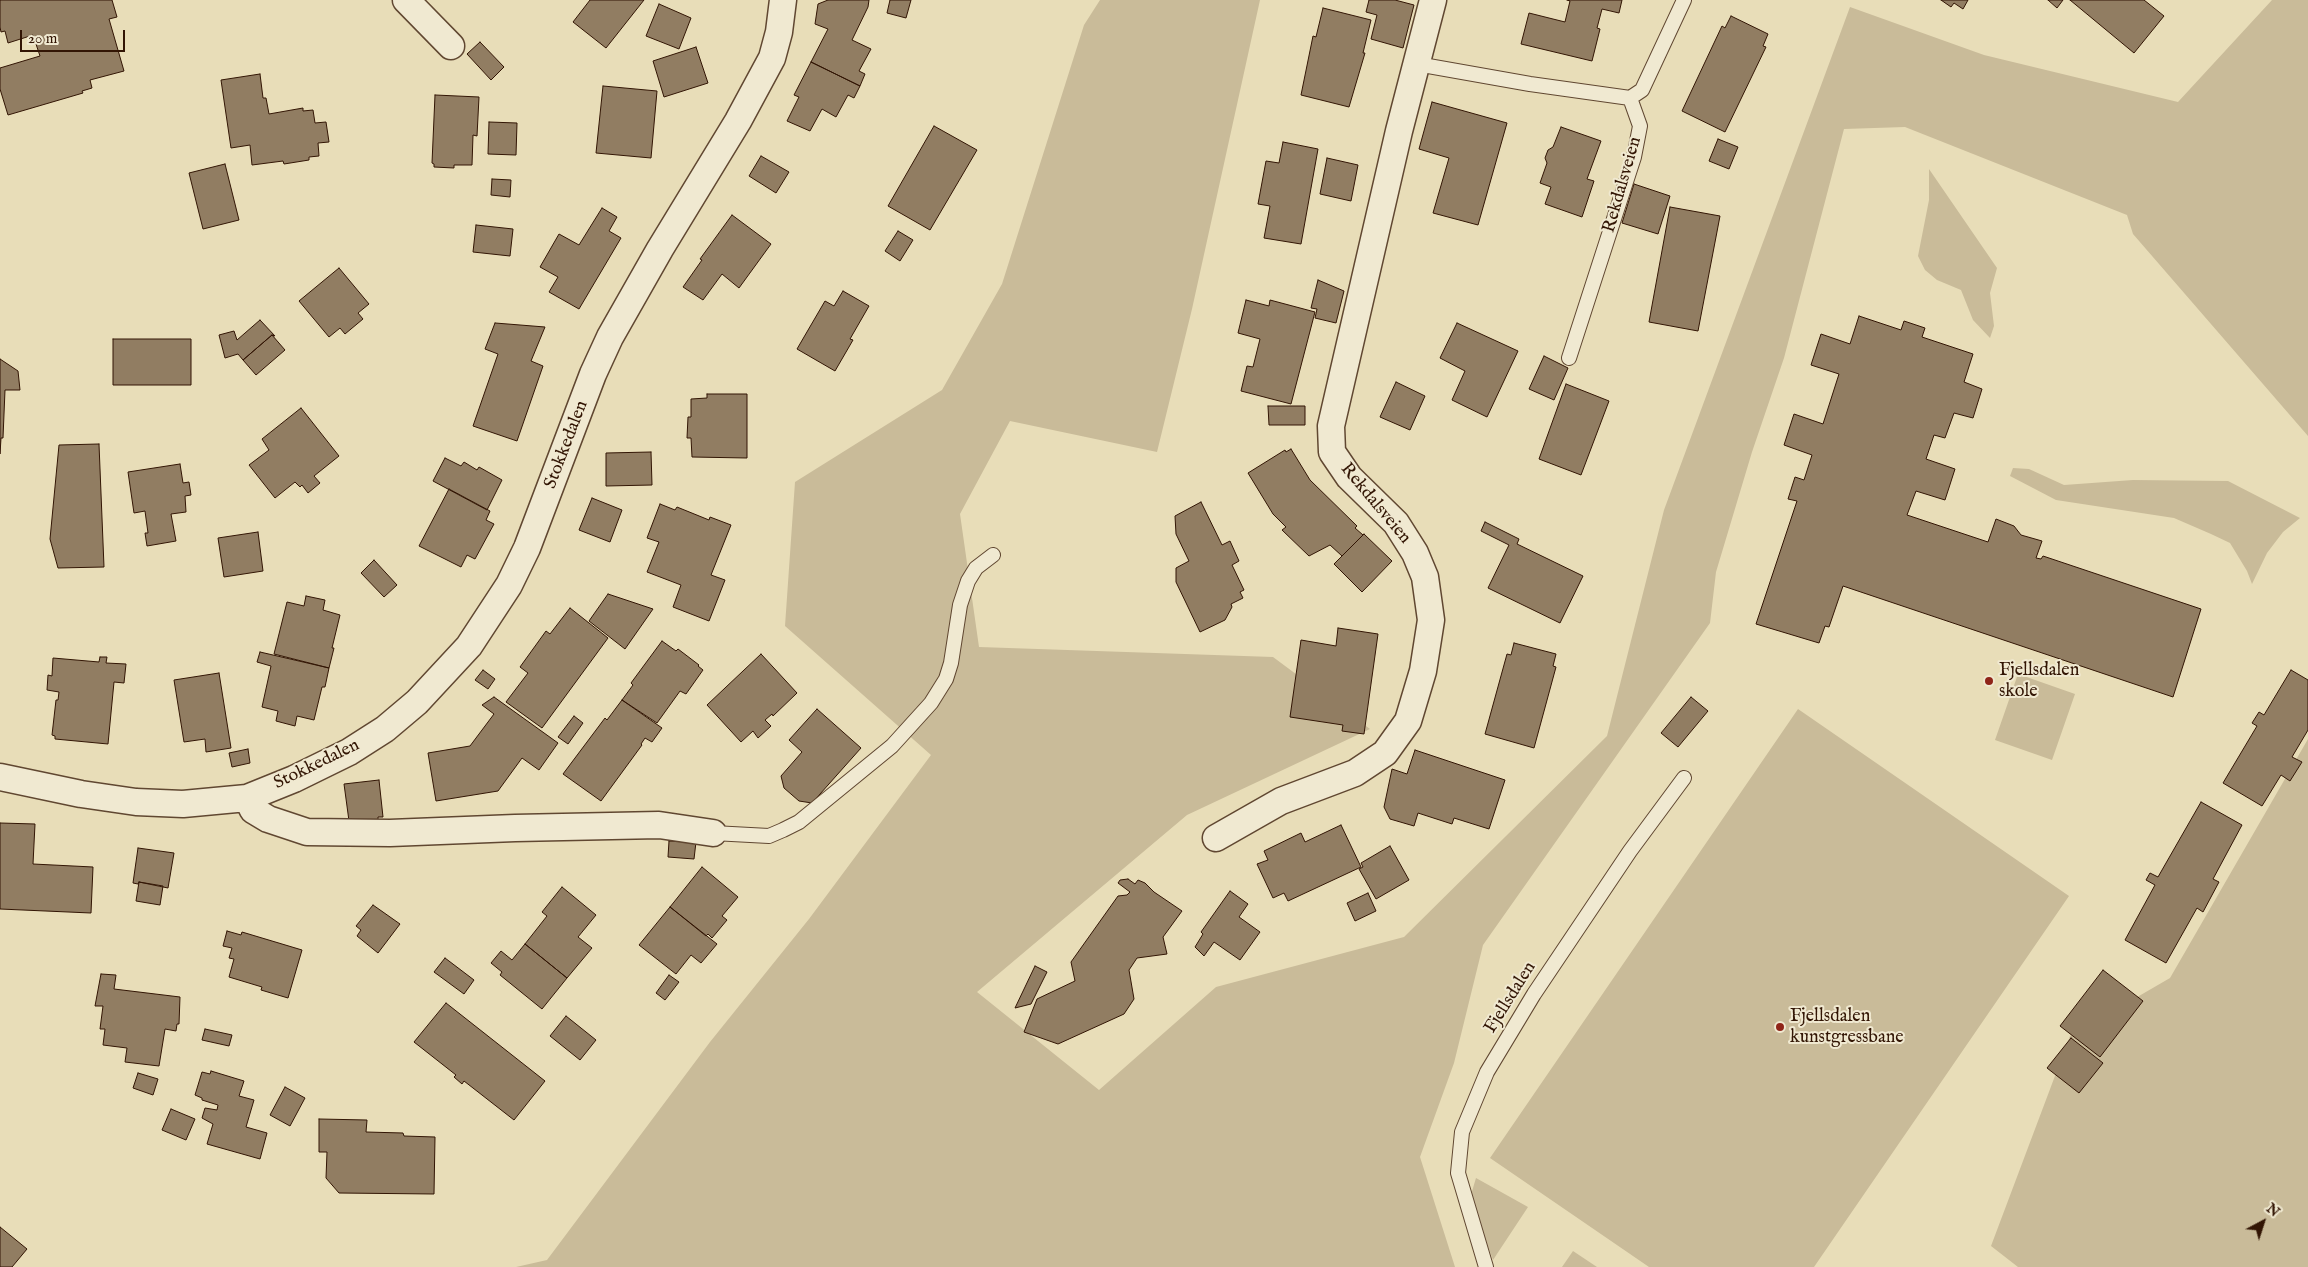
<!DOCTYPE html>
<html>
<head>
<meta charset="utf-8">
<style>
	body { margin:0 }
	#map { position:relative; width:2308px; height:1267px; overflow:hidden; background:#e8ddb8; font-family:"IM FELL English",serif }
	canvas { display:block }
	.north { position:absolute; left:2238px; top:1197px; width:50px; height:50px; -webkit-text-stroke:4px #f0e9d1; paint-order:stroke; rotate:40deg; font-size:14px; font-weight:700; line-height:20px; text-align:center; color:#321504 }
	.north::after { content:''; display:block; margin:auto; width:18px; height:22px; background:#321504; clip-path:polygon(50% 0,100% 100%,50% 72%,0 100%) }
	.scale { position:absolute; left:20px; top:30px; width:105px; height:22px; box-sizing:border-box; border:2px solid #321504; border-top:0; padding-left:6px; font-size:15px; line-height:18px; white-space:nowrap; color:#321504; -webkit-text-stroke:4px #f0e9d1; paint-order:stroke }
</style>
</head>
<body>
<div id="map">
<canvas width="2308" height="1267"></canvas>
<div class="north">N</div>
<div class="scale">20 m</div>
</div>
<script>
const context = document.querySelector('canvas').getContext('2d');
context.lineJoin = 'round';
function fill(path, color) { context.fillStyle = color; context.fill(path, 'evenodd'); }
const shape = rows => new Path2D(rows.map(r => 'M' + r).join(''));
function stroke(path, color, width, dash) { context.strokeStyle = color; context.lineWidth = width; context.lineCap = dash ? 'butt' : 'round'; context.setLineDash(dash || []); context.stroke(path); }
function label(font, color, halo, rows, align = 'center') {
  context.font = font + ' "IM FELL English",serif'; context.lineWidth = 4; context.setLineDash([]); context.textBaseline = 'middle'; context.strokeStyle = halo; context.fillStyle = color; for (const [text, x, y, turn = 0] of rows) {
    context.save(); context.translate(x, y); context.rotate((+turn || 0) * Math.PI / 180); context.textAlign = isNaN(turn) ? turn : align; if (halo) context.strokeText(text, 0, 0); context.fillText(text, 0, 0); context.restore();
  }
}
const green = shape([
	[1100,0,1260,0,1192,309,1157,452,1010,421,960,514,979,647,1273,657,1370,729,1187,815,977,992,1099,1090,1216,987,1404,937,1607,736,1664,510,1850,7,1984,55,2178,102,2272,0,2308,0,2308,436,2133,234,2127,215,1905,127,1844,129,1784,358,1752,452,1716,572,1710,623,1483,945,1454,1063,1420,1157,1455,1267,516,1267,547,1260,710,1042,809,919,931,755,785,626,795,482,942,390,1002,284,1084,25],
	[1929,169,1997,268,1990,293,1994,326,1990,338,1973,320,1961,290,1937,280,1925,270,1918,256,1929,200],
	[2013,468,2029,469,2064,485,2133,480,2228,481,2300,518,2283,532,2267,553,2252,584,2247,571,2230,543,2211,534,2174,518,2056,500,2010,476],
	[2018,674,2075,694,2052,760,1995,740],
	[1798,709,2069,896,1814,1267,1649,1267,1490,1158],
	[2308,739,2308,1267,2018,1267,1991,1246,2070,1036,2170,978],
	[1476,1178,1528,1207,1493,1260,1470,1198],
	[1573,1251,1597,1267,1562,1267]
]);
const building = shape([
	[0,0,112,0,117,17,109,19,124,71,90,80,92,88,82,91,83,93,8,115,0,89,0,68,40,56,33,35,8,43,5,31,1,32,0,27,0,0],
	[590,0,644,0,606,48,573,22,590,0],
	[828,0,869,0,868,7,852,40,871,49,859,71,865,74,860,86,811,62,828,29,815,24,818,4,828,0],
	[890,0,911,0,906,18,887,13,890,0],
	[1369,0,1395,0,1414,5,1403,48,1371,39,1377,15,1366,12,1369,0],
	[1567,0,1622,0,1619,13,1602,9,1597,28,1600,29,1592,61,1521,44,1529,13,1565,22,1570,1,1567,0],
	[1941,0,1968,0,1963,9,1954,3,1951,7,1941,0],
	[2048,0,2063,0,2057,8,2048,0],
	[2070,0,2144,0,2164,16,2134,53,2070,0],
	[659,4,691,18,679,49,646,36,659,4],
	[1323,8,1371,20,1363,53,1365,53,1349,107,1301,95,1313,36,1316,37,1323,8],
	[1731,16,1768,34,1763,46,1766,47,1725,132,1682,111,1722,26,1725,28,1731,16],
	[480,42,504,67,491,80,467,54,480,42],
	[696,47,708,83,664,97,653,61,696,47],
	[811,62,860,86,854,98,848,95,836,117,822,109,810,131,787,121,799,97,794,95,811,62],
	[260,74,263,98,266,98,269,114,303,108,303,111,313,110,315,123,326,122,329,142,318,143,319,156,309,157,309,160,284,164,283,161,252,165,250,145,231,148,221,80,260,74],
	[603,86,657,91,651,158,596,153,603,86],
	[435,95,479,97,477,136,473,135,472,165,454,165,454,168,434,167,434,164,432,163,435,95],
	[1432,102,1507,123,1478,225,1433,213,1449,158,1419,149,1432,102],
	[489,122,517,123,516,155,488,154,489,122],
	[934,126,977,150,930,230,888,206,934,126],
	[1561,127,1601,141,1587,179,1594,181,1582,217,1545,204,1551,187,1540,183,1547,163,1545,158,1548,150,1553,147,1561,127],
	[1718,139,1738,147,1729,169,1709,161,1718,139],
	[1283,142,1318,149,1301,244,1264,238,1270,206,1258,204,1266,161,1279,163,1283,142],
	[761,156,789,172,776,193,749,176,761,156],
	[1327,158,1358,165,1351,201,1320,194,1327,158],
	[225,164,239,220,203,229,189,173,225,164],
	[492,179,511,180,510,197,491,195,492,179],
	[1634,184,1670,196,1658,234,1622,223,1634,184],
	[1670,207,1720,216,1698,331,1649,322,1670,207],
	[602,208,617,217,609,231,621,238,579,309,549,292,558,277,540,267,559,234,579,245,602,208],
	[732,215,771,244,739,288,722,274,703,300,683,287,702,260,700,259,732,215],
	[476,225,513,229,510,256,473,252,476,225],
	[898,231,913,240,900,261,885,251,898,231],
	[339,268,369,304,358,313,363,319,345,334,340,328,329,337,299,301,339,268],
	[1318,280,1344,291,1336,323,1315,318,1317,309,1311,308,1318,280],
	[843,291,869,306,850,339,853,340,835,371,797,349,825,301,834,306,843,291],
	[1246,300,1269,306,1270,300,1315,312,1291,404,1241,391,1247,366,1253,367,1260,339,1238,333,1246,300],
	[1859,316,1901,330,1904,321,1925,328,1922,337,1973,354,1964,382,1982,389,1973,418,1954,413,1945,438,1934,435,1926,459,1955,469,1945,500,1916,491,1907,515,1988,542,1996,519,2014,526,2021,535,2042,541,2036,558,2041,559,2043,556,2201,609,2173,697,1843,586,1829,627,1825,626,1819,643,1756,624,1797,501,1788,499,1795,477,1804,480,1812,455,1784,445,1794,414,1823,424,1839,374,1811,365,1821,334,1850,344,1859,316],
	[260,320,275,336,272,335,243,360,238,354,225,358,219,335,234,331,237,340,260,320],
	[495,323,545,327,531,361,543,366,517,441,473,426,498,354,485,349,495,323],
	[1457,323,1518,351,1487,417,1452,400,1465,371,1440,358,1457,323],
	[272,335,285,350,256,375,243,360,272,335],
	[113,339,191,339,191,385,113,385,113,339],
	[1544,356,1568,368,1554,400,1529,389,1544,356],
	[0,359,18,371,20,390,5,390,3,438,1,438,0,454,0,359],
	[1396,382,1425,396,1410,430,1380,417,1396,382],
	[1566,384,1609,401,1581,475,1539,459,1566,384],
	[707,394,747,394,747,458,692,457,691,438,687,438,688,417,691,417,691,399,707,398,707,394],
	[1268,406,1305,406,1305,425,1269,425,1268,406],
	[301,408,339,456,314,476,320,483,308,493,302,485,300,487,295,482,275,498,249,465,269,450,262,439,301,408],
	[99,444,104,567,58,568,50,539,59,445,99,444],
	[1291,449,1310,480,1357,526,1355,528,1363,535,1342,556,1330,545,1309,556,1282,530,1286,527,1273,514,1248,473,1285,450,1286,452,1291,449],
	[651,452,652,485,606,486,606,453,651,452],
	[445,458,461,466,464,462,477,470,479,467,502,480,487,510,433,481,445,458],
	[180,464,183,483,189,482,191,495,185,496,186,512,171,514,176,541,147,546,145,533,148,533,145,511,134,513,128,472,180,464],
	[449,489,490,511,486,520,494,524,475,559,467,555,461,567,419,546,449,489],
	[592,498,622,510,610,542,579,530,592,498],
	[1201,502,1222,545,1230,541,1239,561,1232,565,1244,590,1240,592,1243,598,1231,604,1232,607,1225,620,1200,632,1176,582,1176,568,1189,561,1176,534,1175,516,1201,502],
	[660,504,675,510,677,507,709,520,710,517,731,525,711,575,725,580,709,621,673,607,681,585,647,572,659,542,647,538,660,504],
	[1485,522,1519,539,1517,544,1583,576,1560,623,1488,588,1509,545,1481,531,1485,522],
	[258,532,263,571,224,577,218,538,258,532],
	[1364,534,1392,561,1362,592,1334,564,1364,534],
	[374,560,397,585,384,597,361,573,374,560],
	[608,594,653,609,625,649,589,621,608,594],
	[306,596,325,600,323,610,340,615,332,648,334,648,329,668,274,654,287,602,304,606,306,596],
	[570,608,608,638,542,728,506,702,528,673,520,667,546,631,550,634,570,608],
	[1338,628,1378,634,1364,734,1342,731,1343,725,1290,717,1301,640,1336,646,1338,628],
	[662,641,676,651,678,649,699,665,698,666,703,670,686,694,680,691,657,723,622,700,633,685,631,683,662,641],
	[1514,643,1556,654,1553,666,1556,667,1534,748,1485,734,1507,654,1511,655,1514,643],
	[260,652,329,668,325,687,322,687,314,720,297,716,295,726,276,721,278,711,262,707,271,666,257,662,260,652],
	[761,654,797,693,773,716,772,714,765,720,771,726,758,738,753,731,741,742,707,705,761,654],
	[100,657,107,657,106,663,126,664,124,683,114,682,108,744,55,739,55,736,52,735,56,700,58,700,59,692,47,690,48,675,52,676,53,658,99,662,100,657],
	[483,670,495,679,488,689,475,680,483,670],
	[2291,670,2308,680,2308,730,2292,757,2302,762,2290,781,2281,775,2262,806,2223,783,2257,726,2252,723,2259,712,2264,715,2291,670],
	[219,673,231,748,206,752,205,739,184,742,174,680,219,673],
	[494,697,558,743,539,770,522,758,498,791,436,801,428,753,470,746,494,714,482,705,494,697],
	[1691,697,1708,711,1678,747,1661,733,1691,697],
	[622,700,662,728,652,742,645,738,641,744,642,745,601,801,563,774,605,718,607,720,622,700],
	[817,709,861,748,812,803,799,801,784,788,781,776,802,752,789,740,817,709],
	[574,716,583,723,568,744,558,737,574,716],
	[248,749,250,763,232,767,229,753,248,749],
	[1415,750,1505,780,1489,829,1454,818,1452,824,1418,813,1414,826,1390,819,1384,807,1392,769,1407,774,1415,750],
	[379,780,383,817,378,817,378,821,349,821,344,784,379,780],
	[2201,802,2242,825,2213,879,2219,882,2203,912,2197,908,2166,963,2125,940,2155,885,2146,880,2150,873,2158,877,2201,802],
	[0,823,35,824,33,864,93,867,91,913,0,909,0,823],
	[1341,825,1361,867,1288,901,1284,893,1273,898,1257,864,1268,860,1264,851,1301,833,1305,842,1341,825],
	[669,841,696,842,694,859,668,857,669,841],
	[1390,846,1409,880,1376,899,1359,869,1363,867,1361,863,1390,846],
	[138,848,174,853,168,888,139,882,138,884,133,883,138,848],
	[702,867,738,897,722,916,727,920,712,938,708,934,706,936,670,907,702,867],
	[1128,879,1135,884,1138,880,1145,883,1154,892,1182,911,1163,937,1167,954,1137,958,1129,970,1134,999,1124,1014,1058,1044,1024,1032,1037,999,1075,981,1071,962,1118,896,1127,895,1130,892,1118,883,1120,880,1128,879],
	[139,882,163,886,160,905,136,901,139,882],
	[562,887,596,915,578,937,592,948,567,978,525,944,547,916,542,912,562,887],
	[1230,891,1248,904,1239,917,1260,932,1240,960,1214,942,1204,956,1195,947,1203,934,1201,932,1230,891],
	[1368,893,1376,911,1355,921,1347,903,1368,893],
	[373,905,400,924,378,953,357,936,361,930,356,926,373,905],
	[670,907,717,944,701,963,691,955,676,974,639,945,670,907],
	[227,931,241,935,242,932,302,950,288,998,261,990,262,987,229,977,234,959,229,958,232,948,223,946,227,931],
	[525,944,567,978,542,1009,500,975,502,972,491,963,501,951,512,960,525,944],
	[445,958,474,980,464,994,434,972,445,958],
	[1035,966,1047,972,1031,1004,1015,1008,1035,966],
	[2103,970,2143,1001,2100,1057,2060,1026,2103,970],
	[101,974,116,975,114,989,180,997,179,1024,177,1024,176,1031,165,1029,159,1066,125,1062,127,1048,103,1045,105,1029,100,1029,103,1006,95,1006,101,974],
	[669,975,679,982,665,1000,656,993,669,975],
	[446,1003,545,1081,514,1120,464,1081,462,1084,454,1077,456,1075,414,1042,446,1003],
	[566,1016,596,1040,580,1060,550,1036,566,1016],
	[205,1029,232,1035,229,1046,202,1040,205,1029],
	[2071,1038,2103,1063,2079,1093,2047,1068,2071,1038],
	[211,1071,244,1081,239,1096,254,1100,246,1127,267,1133,260,1159,207,1144,213,1124,202,1118,205,1108,217,1110,218,1105,202,1100,202,1098,195,1095,202,1072,210,1074,211,1071],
	[138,1073,158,1079,153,1095,133,1088,138,1073],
	[285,1087,305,1098,290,1126,270,1115,285,1087],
	[171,1109,195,1119,186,1140,162,1130,171,1109],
	[319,1119,367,1120,366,1132,403,1133,404,1136,435,1137,434,1194,339,1193,326,1178,327,1152,319,1152,319,1119],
	[0,1227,27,1249,12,1267,0,1267,0,1227]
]);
const service = shape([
	[1417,64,1530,84,1630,98,1642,90,1684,0],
	[1569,358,1634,157,1640,126,1630,98],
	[713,833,769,836,783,830,799,822,892,746,931,703,946,679,951,663,960,605,968,581,976,568,993,555],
	[1486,1267,1458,1173,1462,1132,1487,1072,1534,994,1630,851,1684,778]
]);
const minor = shape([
	[406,0,451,46],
	[0,777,81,794,136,802,183,804,247,798,294,779,349,752,385,729,417,702,469,646,509,585,527,548,593,374,610,337,660,249,738,121,772,58,779,32,783,0],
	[247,798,253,810,268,819,307,832,390,833,515,828,659,825,713,833],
	[1216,838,1281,801,1355,773,1385,753,1408,721,1423,671,1431,620,1425,577,1415,553,1396,523,1349,477,1332,452,1331,426,1399,131,1433,0]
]);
const markers = [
	[1989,681,5,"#8f2418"],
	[1780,1027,5,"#8f2418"]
];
const streetNames = [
	["Rekdalsveien",1623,185,-74],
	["Stokkedalen",567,445,-69],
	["Rekdalsveien",1375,504,50],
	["Stokkedalen",317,765,-26],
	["Fjellsdalen",1511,998,-58]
];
const poiNames = [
	["Fjellsdalen",1999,671],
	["skole",1999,692],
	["Fjellsdalen",1790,1017],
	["kunstgressbane",1790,1038]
];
fill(green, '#c9bb99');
fill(building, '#917d62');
stroke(building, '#321504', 1);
stroke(service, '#604731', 16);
stroke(minor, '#604731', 29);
stroke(service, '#f0e9d1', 14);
stroke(minor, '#f0e9d1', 26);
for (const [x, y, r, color] of markers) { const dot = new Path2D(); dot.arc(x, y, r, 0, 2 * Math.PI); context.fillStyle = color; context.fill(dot); stroke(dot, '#f0e9d1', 2); }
label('18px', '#321504', '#f0e9d1', streetNames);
label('18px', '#321504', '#f0e9d1', poiNames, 'left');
</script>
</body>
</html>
